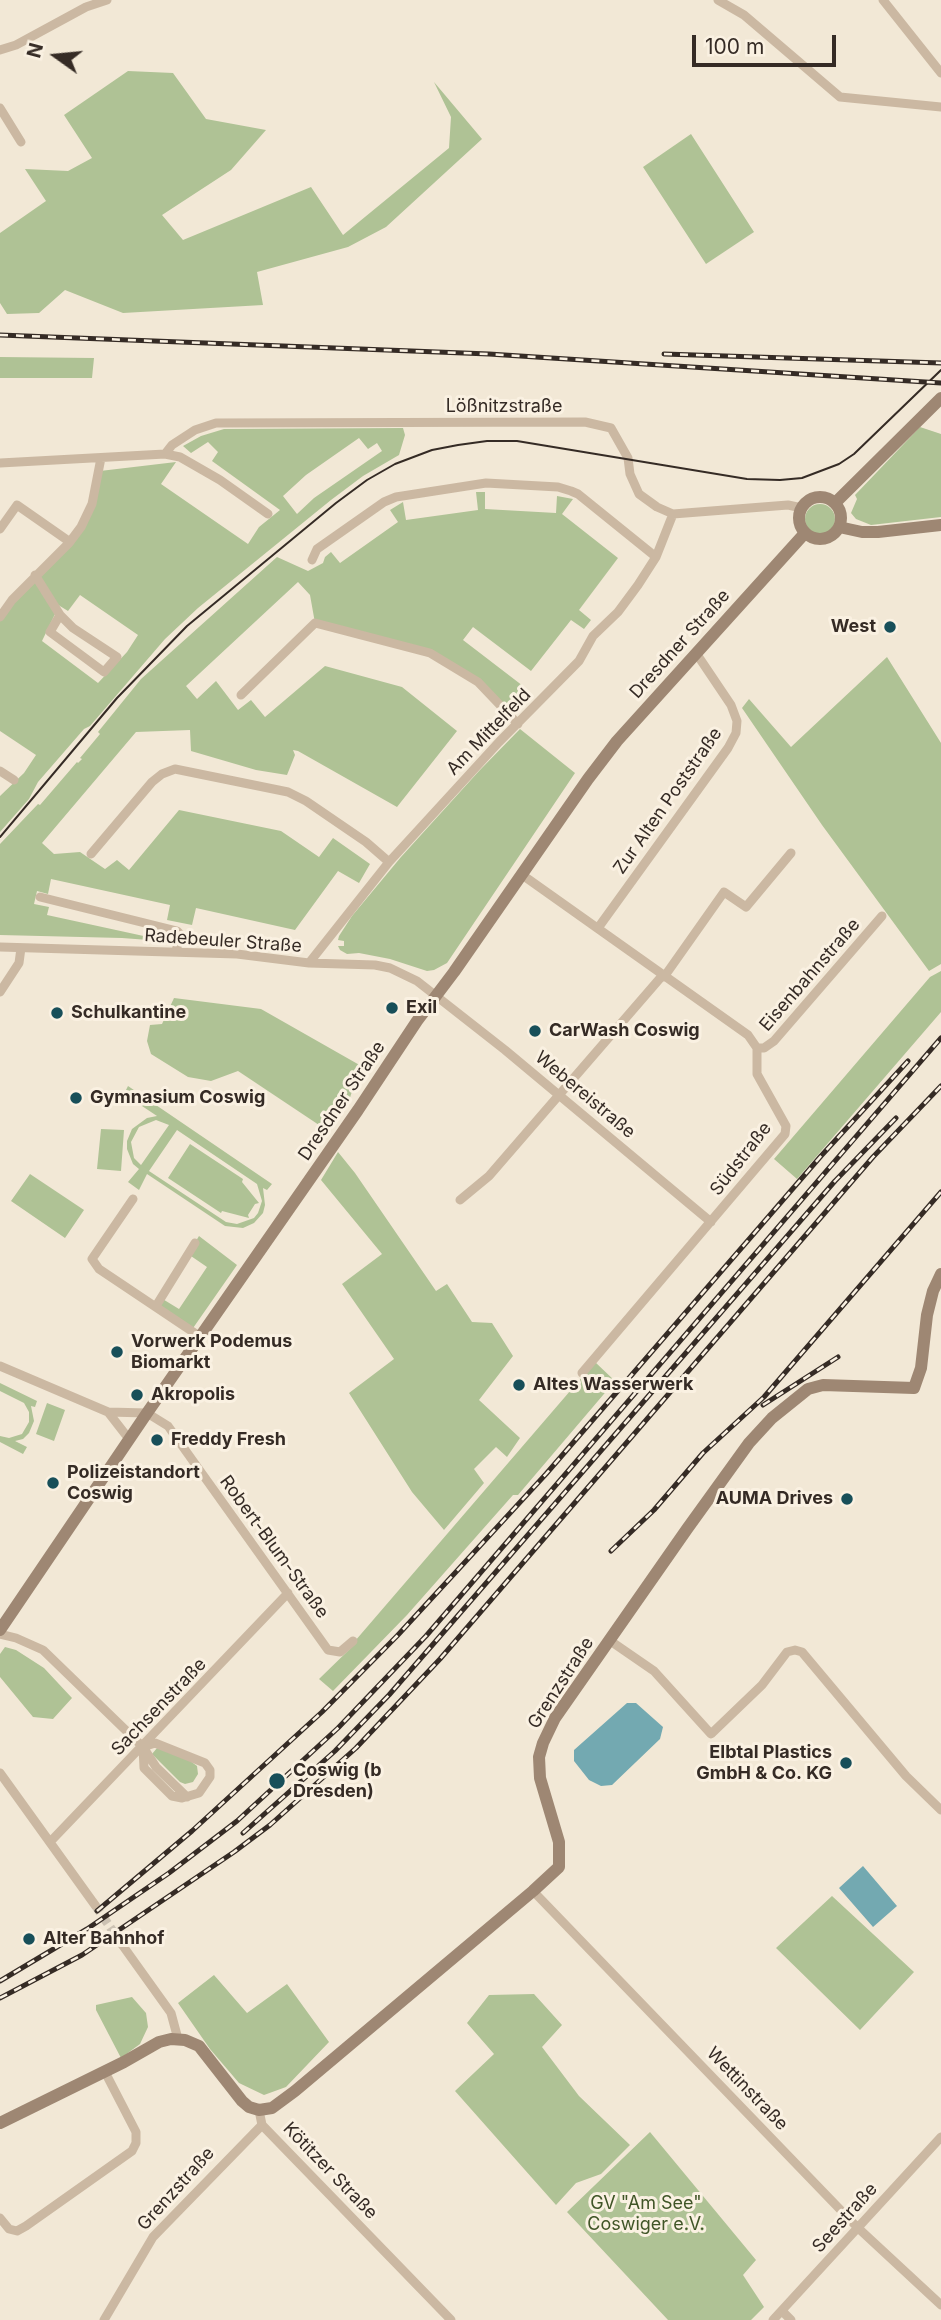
<!DOCTYPE html>
<html>
<head>
<meta charset="utf-8">
<style>
	body { margin:0 }
	#map { position:relative; width:941px; height:2320px; overflow:hidden; background:#f2e8d6; font-family:Inter,sans-serif }
	canvas { display:block }
	.north { position:absolute; left:21px; top:21px; width:70px; height:70px; -webkit-text-stroke:5px #faf1e2; paint-order:stroke; rotate:285deg; font-size:19px; font-weight:700; line-height:28px; text-align:center; color:#352b25 }
	.north::after { content:''; display:block; margin:auto; width:24px; height:32px; background:#352b25; clip-path:polygon(50% 0,100% 100%,50% 72%,0 100%) }
	.scale { position:absolute; left:692px; top:35px; width:144px; height:32px; box-sizing:border-box; border:4px solid #352b25; border-top:0; padding-left:9px; font-size:21px; line-height:24px; white-space:nowrap; color:#352b25; -webkit-text-stroke:5px #faf1e2; paint-order:stroke }
</style>
</head>
<body>
<div id="map">
<canvas width="941" height="2320"></canvas>
<div class="north">N</div>
<div class="scale">100 m</div>
</div>
<script>
const context = document.querySelector('canvas').getContext('2d');
context.lineJoin = 'round';
function fill(path, color) { context.fillStyle = color; context.fill(path, 'evenodd'); }
const shape = rows => new Path2D(rows.map(r => 'M' + r).join(''));
function stroke(path, color, width, dash) { context.strokeStyle = color; context.lineWidth = width; context.lineCap = dash ? 'butt' : 'round'; context.setLineDash(dash || []); context.stroke(path); }
function label(font, color, halo, rows, align = 'center') {
  context.font = font + ' Inter,sans-serif'; context.lineWidth = 6; context.setLineDash([]); context.textBaseline = 'middle'; context.strokeStyle = halo; context.fillStyle = color; for (const [text, x, y, turn = 0] of rows) {
    context.save(); context.translate(x, y); context.rotate((+turn || 0) * Math.PI / 180); context.textAlign = isNaN(turn) ? turn : align; if (halo) context.strokeText(text, 0, 0); context.fillText(text, 0, 0); context.restore();
  }
}
const green = shape([
	[128,71,173,73,206,119,266,130,231,170,162,215,183,240,311,187,343,235,449,148,451,117,434,82,482,139,386,227,348,247,257,272,263,305,123,313,65,290,39,313,7,314,0,303,0,233,46,201,25,169,68,171,92,158,64,115],
	[691,134,754,232,706,264,643,167],
	[0,357,94,358,92,378,0,378],
	[920,427,941,434,941,517,871,525,856,519,851,513,857,499,855,495],
	[403,428,405,435,399,455,363,476,331,500,198,608,165,639,90,726,84,729,38,782,29,799,0,832,0,796,24,773,36,755,0,731,0,619,82,527,100,471,176,462,161,484,248,544,259,527,280,510,212,461,218,452,208,442,191,453,183,446,201,436,224,429],
	[359,438,368,449,377,443,382,451,314,498,297,514,283,496,306,475],
	[80,595,138,635,127,652,98,683,42,641,55,614,55,603,68,611],
	[476,492,485,492,485,509,556,513,557,496,573,499,562,514,618,558,579,610,591,620,584,629,571,620,531,671,473,627,463,640,523,686,523,690,529,695,510,714,495,697,442,660,315,623,310,595,298,582,186,686,197,699,216,681,238,710,251,700,265,717,325,666,402,687,457,731,397,807,298,751,293,750,295,755,287,775,256,770,191,751,190,730,136,732,42,843,54,854,80,852,105,869,117,860,129,870,179,810,281,831,319,857,333,838,370,864,359,883,338,871,295,930,196,908,192,925,167,920,170,905,51,879,48,894,37,891,34,904,49,907,47,915,162,940,165,932,176,936,175,942,122,938,0,935,0,844,38,804,40,805,77,762,78,763,82,759,80,758,100,734,98,732,141,679,277,557,308,571,323,563,325,557,331,552,340,563,398,522,390,510,403,502,406,520,478,510],
	'805 519a15 15 0 1 1 30 0a15 15 0 1 1-30 0Z',
	[887,657,941,743,941,964,929,971,822,825,742,708,749,699,791,747],
	[520,729,575,773,447,963,434,970,427,971,390,959,359,953,347,954,340,950,338,946,344,946,344,941,338,940,339,936,352,916,401,857,479,771],
	[941,971,941,1012,797,1179,774,1159,930,977],
	[174,998,261,1009,363,1067,356,1078,349,1101,328,1131,238,1071,211,1081,188,1077,151,1054,147,1041,150,1025,162,1024],
	[128,1086,272,1184,267,1190,263,1188,265,1205,263,1213,254,1223,243,1228,225,1226,147,1174,139,1190,128,1182,139,1169,133,1164,127,1149,127,1141,132,1129,147,1118,157,1116,124,1094],
	[156,1120,169,1125,141,1165,134,1158,131,1142,139,1127],
	[177,1130,257,1184,262,1201,258,1213,254,1218,237,1224,226,1222,149,1171],
	[101,1129,124,1130,121,1171,97,1169],
	[190,1144,243,1179,242,1182,259,1203,255,1204,248,1215,249,1218,222,1211,221,1213,168,1178],
	[338,1152,355,1173,436,1291,447,1284,472,1322,492,1323,513,1356,479,1400,520,1438,507,1457,496,1447,474,1469,484,1483,444,1530,412,1492,349,1393,394,1359,342,1284,382,1254,321,1180],
	[30,1174,84,1210,65,1238,11,1201],
	[199,1236,237,1265,191,1331,156,1306,161,1298,179,1309,207,1267,188,1254],
	[595,1362,615,1381,518,1495,513,1495,407,1615,333,1691,319,1679,356,1643,355,1641],
	[0,1383,37,1401,35,1407,31,1406,34,1421,29,1433,23,1439,15,1441,27,1447,23,1454,0,1442,0,1436,9,1438,22,1434,29,1422,29,1412,24,1403,0,1391],
	[47,1403,65,1410,54,1441,36,1434],
	[5,1647,16,1650,44,1668,72,1698,53,1719,33,1717,0,1677,0,1654],
	[157,1748,189,1760,197,1766,198,1774,193,1782,185,1784,180,1782,152,1754],
	[832,1896,914,1972,860,2030,776,1948],
	[214,1975,247,2013,287,1984,329,2042,286,2087,264,2095,239,2083,210,2049,178,2003],
	[534,1994,562,2025,542,2047,579,2096,630,2145,601,2174,576,2183,556,2205,455,2091,494,2054,467,2023,489,1995],
	[132,1997,146,2013,148,2027,140,2044,121,2058,96,2010,96,2005],
	[650,2132,756,2260,743,2275,764,2307,751,2320,668,2320,567,2212]
]);
const water = shape([
	[627,1703,636,1703,663,1727,660,1739,612,1785,601,1786,589,1780,574,1761,574,1750],
	[863,1866,897,1906,873,1927,839,1888]
]);
const streetTunnel = shape([
	[95,1905,123,1946]
]);
const street = shape([
	[718,0,744,15,840,97,941,107],
	[883,0,941,73],
	[0,50,16,45,86,7,107,0],
	[0,108,21,142],
	[165,454,172,445,195,430,216,423,585,422,611,428,628,458,630,474,639,494,657,507,673,514,788,505,802,508],
	[0,463,165,454,180,457,220,480,268,514],
	[0,529,17,505,70,542],
	[312,560,317,549,384,502,396,497,486,483,558,487,571,491,578,494,656,557],
	[35,575,60,615,73,628,117,657,104,672,50,632,60,615],
	[0,617,12,600,69,543,81,527,92,504,101,458],
	[241,695,315,623,430,653,478,682,518,724],
	[0,771,14,780],
	[91,854,152,782,162,774,175,769,288,792,306,801,366,842,389,862],
	[521,874,748,1035,757,1048,757,1074,786,1126,785,1134,582,1373],
	[40,897,177,931,180,934,176,952],
	[598,928,728,748,736,733,737,721,731,705,696,653],
	[0,947,237,954,309,963,375,965,390,968,417,981,505,1050,711,1222],
	[309,963,389,862,499,742,579,661,593,636,618,612,638,585,656,557,673,514],
	[664,977,724,892,746,907,791,853],
	[0,992,19,963,21,948],
	[757,1048,764,1048,774,1041,882,916],
	[133,1199,92,1259,99,1269,202,1338],
	[460,1200,489,1176,662,976],
	[156,1306,195,1243],
	[0,1366,108,1412],
	[129,1439,108,1412,147,1413,168,1426,328,1650,340,1652,353,1641],
	[0,1634,16,1638,43,1650,143,1747,156,1767,187,1797],
	[609,1640,654,1671,711,1734,762,1685,787,1652,795,1650,802,1652,906,1776,941,1810],
	[155,1743,205,1763,210,1770,210,1777,199,1793,182,1798,172,1796,144,1768,143,1747,155,1743],
	[0,1773,95,1905],
	[51,1841,288,1593],
	[533,1891,857,2227,941,2305],
	[123,1946,171,2013,178,2039],
	[259,2110,262,2125,451,2320],
	[0,2218,9,2229,17,2231,26,2226,132,2151,136,2143,136,2132,105,2072],
	[782,2311,791,2320],
	[104,2320,153,2237,262,2125],
	[773,2320,941,2137]
]);
const secondary = shape([
	'799 518a21 21 0 1 1 42 0a21 21 0 1 1-42 0Z',
	[835,503,941,398],
	[839,527,862,532,878,532,941,525],
	[0,1630,147,1413,358,1110,417,1021,454,972,588,779,617,741,805,533],
	[0,2123,124,2062,159,2042,171,2039,185,2040,199,2046,242,2101,249,2107,259,2110,272,2108,295,2091,533,1891,559,1867,559,1842,540,1778,539,1757,543,1743,555,1718,687,1529,749,1443,772,1418,808,1389,823,1385,914,1388,921,1368,927,1315,933,1291,941,1274]
]);
const tram = shape([
	[0,837,117,698,187,626,336,503,367,480,395,464,432,450,458,445,487,441,517,441,747,479,780,480,802,478,839,464,854,454,941,370]
]);
const rail = shape([
	[0,335,489,354,941,383],
	[664,354,941,363],
	[763,1405,838,1357],
	[611,1551,654,1510,703,1453,764,1397,941,1192],
	[243,1833,335,1751,389,1695,835,1181,896,1118],
	[97,1911,192,1831,322,1712,397,1636,546,1474,821,1156,908,1061],
	[0,1981,87,1929,169,1873,237,1821,338,1728,426,1636,941,1038],
	[0,1998,82,1955,234,1852,270,1825,356,1748,440,1659,873,1157,941,1086]
]);
const markers = [
	[890,627,7,"#184f59"],
	[392,1008,7,"#184f59"],
	[57,1013,7,"#184f59"],
	[535,1031,7,"#184f59"],
	[76,1098,7,"#184f59"],
	[117,1352,7,"#184f59"],
	[519,1385,7,"#184f59"],
	[137,1395,7,"#184f59"],
	[157,1440,7,"#184f59"],
	[53,1483,7,"#184f59"],
	[847,1499,7,"#184f59"],
	[846,1763,7,"#184f59"],
	[277,1781,9,"#184f59"],
	[29,1939,7,"#184f59"]
];
const streetNames = [
	["Lößnitzstraße",504,407],
	["Dresdner Straße",680,644,-48],
	["Am Mittelfeld",489,732,-46],
	["Zur Alten Poststraße",668,801,-55],
	["Radebeuler Straße",223,941,4],
	["Eisenbahnstraße",810,975,-49],
	["Webereistraße",585,1095,40],
	["Dresdner Straße",342,1101,-56],
	["Südstraße",741,1159,-52],
	["Robert-Blum-Straße",274,1547,54],
	["Grenzstraße",561,1683,-57],
	["Sachsenstraße",159,1707,-46],
	["Wettinstraße",747,2089,46],
	["Kötitzer Straße",330,2171,46],
	["Grenzstraße",176,2189,-48],
	["Seestraße",845,2218,-48]
];
const poiNames = [
	["West",876,627,"right"],
	["Exil",406,1008],
	["Schulkantine",71,1013],
	["CarWash Coswig",549,1031],
	["Gymnasium Coswig",90,1098],
	["Vorwerk Podemus",131,1342],
	["Biomarkt",131,1363],
	["Altes Wasserwerk",533,1385],
	["Akropolis",151,1395],
	["Freddy Fresh",171,1440],
	["Polizeistandort",67,1473],
	["Coswig",67,1494],
	["AUMA Drives",833,1499,"right"],
	["Elbtal Plastics",832,1753,"right"],
	["GmbH & Co. KG",832,1774,"right"],
	["Coswig (b",293,1771],
	["Dresden)",293,1792],
	["Alter Bahnhof",43,1939]
];
const parkNames = [
	["GV \"Am See\"",646,2204],
	["Coswiger e.V.",646,2225]
];
fill(green, '#afc295');
fill(water, '#73a9b1');
stroke(streetTunnel, '#ccc2b3', 9, [9, 4.5]);
stroke(street, '#cbb8a2', 9);
stroke(secondary, '#9e8773', 12);
stroke(tram, '#352b25', 2);
stroke(rail, '#352b25', 5);
stroke(rail, '#faf1e2', 2.5, [8]);
for (const [x, y, r, color] of markers) { const dot = new Path2D(); dot.arc(x, y, r, 0, 2 * Math.PI); context.fillStyle = color; context.fill(dot); stroke(dot, '#faf1e2', 2.5); }
label('18px', '#352b25', '#faf1e2', streetNames);
label('bold 18px', '#352b25', '#faf1e2', poiNames, 'left');
label('18px', '#405527', '#faf1e2', parkNames);
</script>
</body>
</html>
